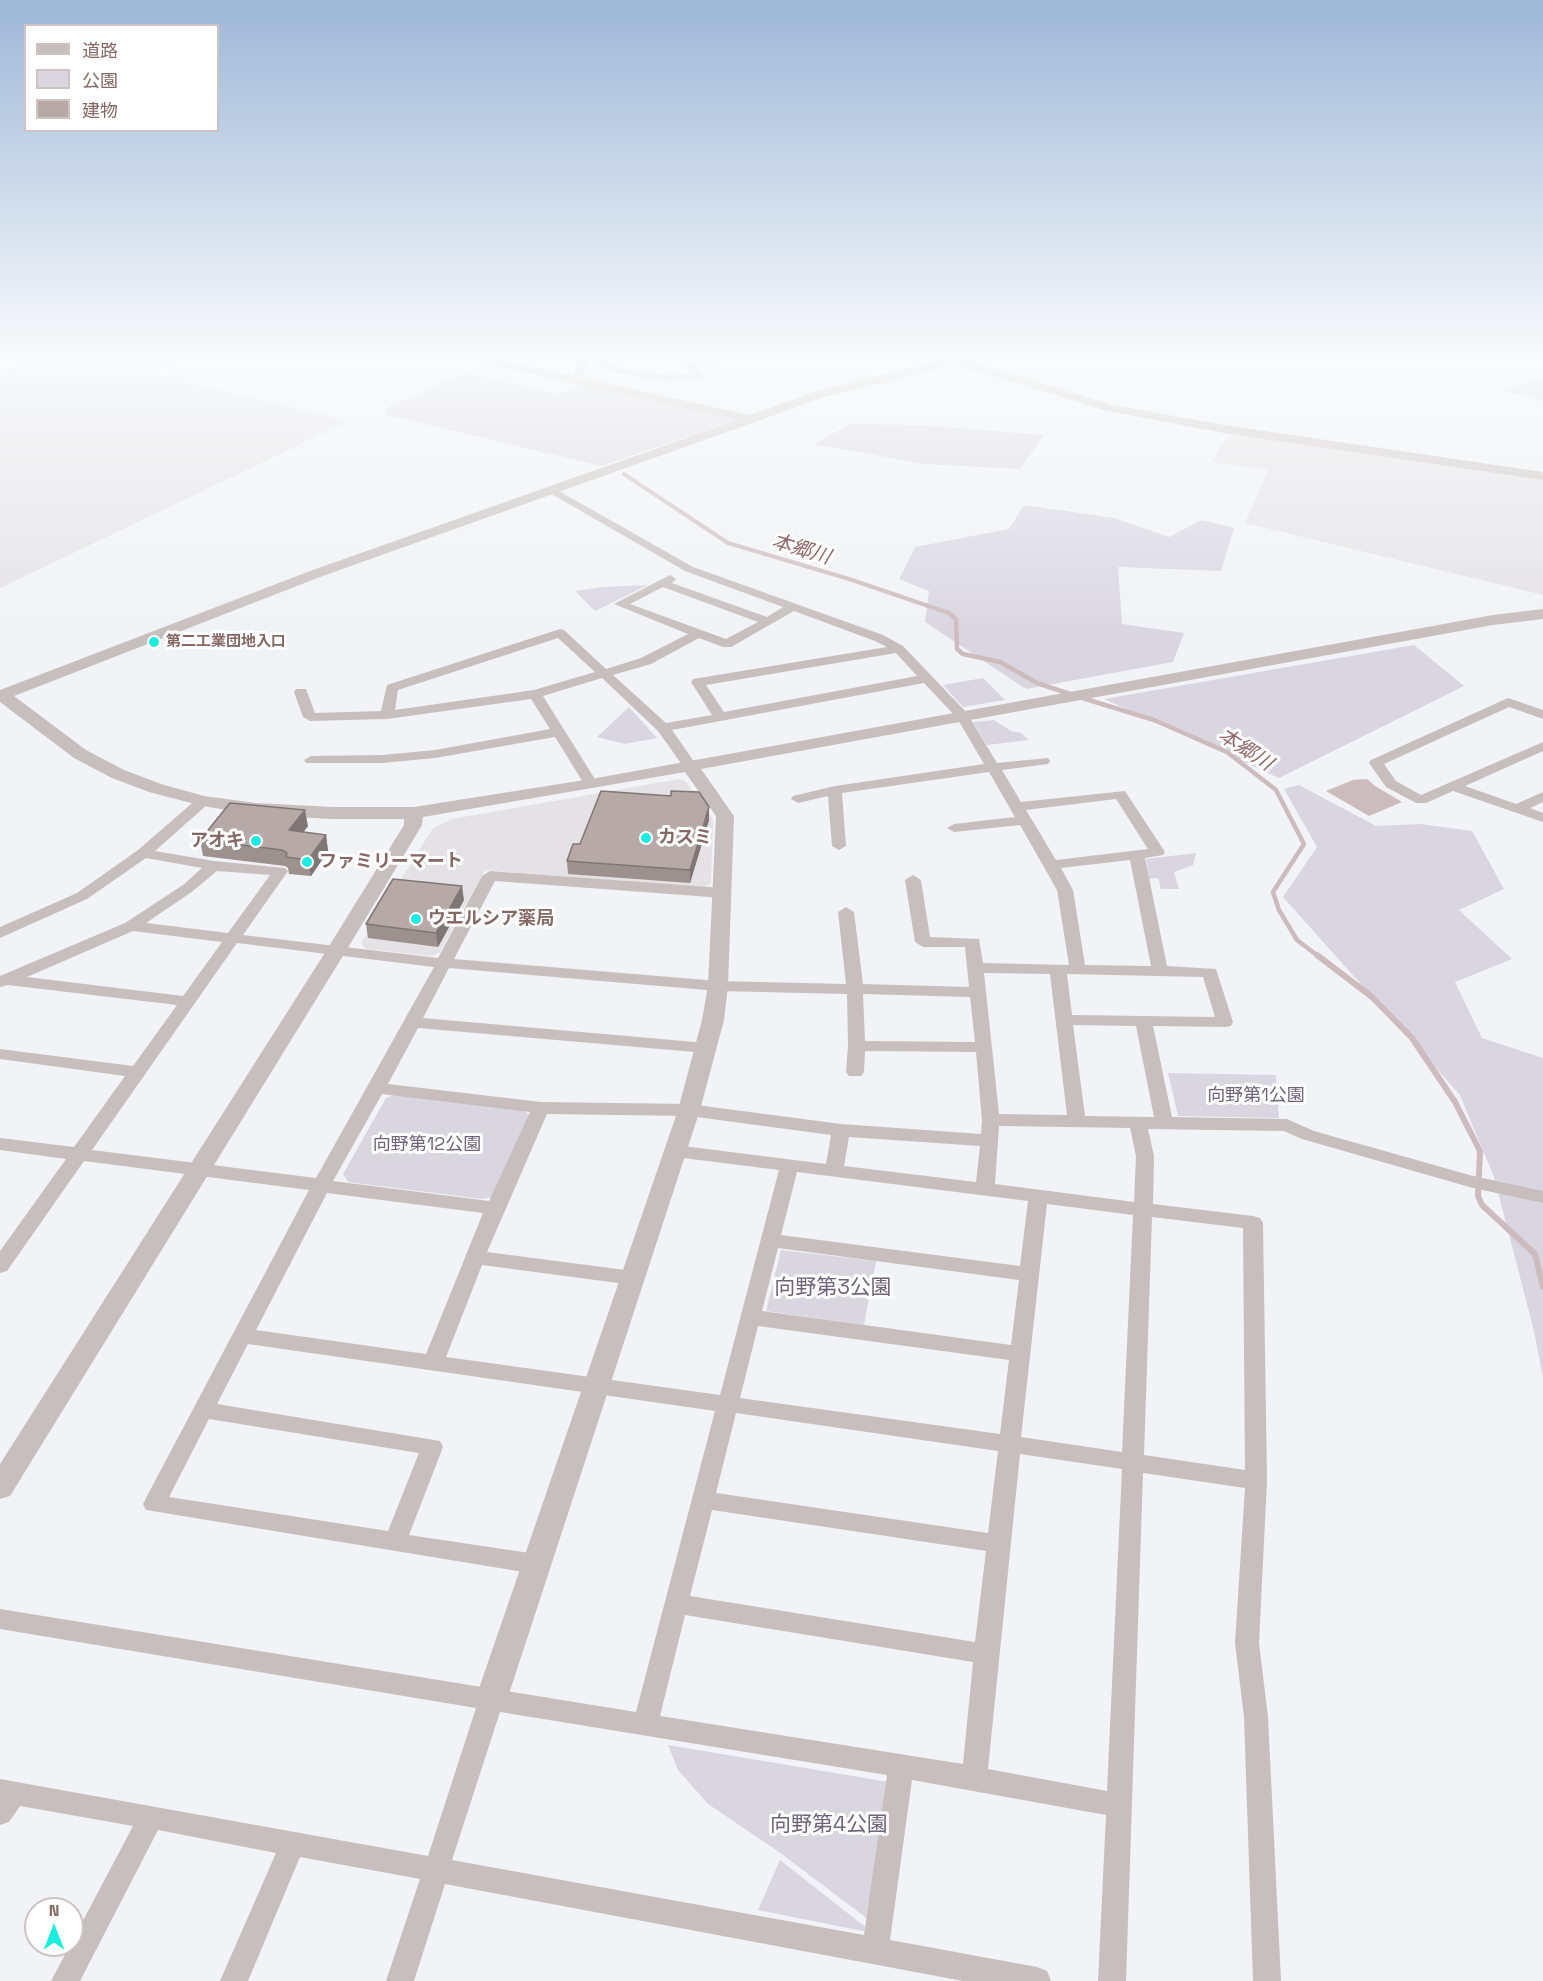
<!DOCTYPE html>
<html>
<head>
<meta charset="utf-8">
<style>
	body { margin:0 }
	#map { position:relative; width:1543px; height:1981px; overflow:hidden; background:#f2f3f6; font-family:"Space Grotesk","Noto Sans JP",sans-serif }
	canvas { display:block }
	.legend { position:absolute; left:24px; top:24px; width:195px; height:108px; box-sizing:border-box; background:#fff; border:2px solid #cec3c1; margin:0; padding:8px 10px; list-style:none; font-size:18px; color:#856863 }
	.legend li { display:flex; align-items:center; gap:12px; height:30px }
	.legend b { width:30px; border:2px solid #cec3c1 }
	.north { position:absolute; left:24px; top:1897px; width:60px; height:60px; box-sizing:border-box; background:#fff; border:2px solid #cec3c1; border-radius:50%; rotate:0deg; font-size:16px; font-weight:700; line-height:24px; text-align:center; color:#856863 }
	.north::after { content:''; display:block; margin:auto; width:21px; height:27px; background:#1cede0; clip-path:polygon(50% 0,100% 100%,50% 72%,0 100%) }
</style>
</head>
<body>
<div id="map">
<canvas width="1543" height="1981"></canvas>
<ul class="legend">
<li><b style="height:8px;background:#c7bfbe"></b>道路</li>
<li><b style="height:16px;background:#d9d6e0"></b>公園</li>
<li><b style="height:16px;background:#b6a9a7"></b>建物</li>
</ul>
<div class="north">N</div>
</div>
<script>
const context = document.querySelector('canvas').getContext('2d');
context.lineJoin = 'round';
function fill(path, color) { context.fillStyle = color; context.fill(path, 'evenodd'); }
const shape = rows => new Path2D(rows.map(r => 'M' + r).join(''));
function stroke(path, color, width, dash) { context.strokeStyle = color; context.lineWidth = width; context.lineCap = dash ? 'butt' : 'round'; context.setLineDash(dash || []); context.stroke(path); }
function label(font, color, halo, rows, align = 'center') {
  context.font = font + ' "Space Grotesk","Noto Sans JP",sans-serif'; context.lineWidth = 6; context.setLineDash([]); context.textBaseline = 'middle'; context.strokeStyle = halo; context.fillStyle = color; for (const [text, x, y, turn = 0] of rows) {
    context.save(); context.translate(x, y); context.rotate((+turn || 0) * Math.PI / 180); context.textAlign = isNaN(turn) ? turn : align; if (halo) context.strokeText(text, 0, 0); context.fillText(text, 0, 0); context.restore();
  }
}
const built = shape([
	[35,359,183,359,149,373,349,421,0,588,0,372],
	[1231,432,1543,479,1543,595,1245,523,1268,470,1211,462],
	[679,779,685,781,713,819,711,883,702,888,485,870,440,952,431,956,366,949,361,943,433,828,452,819]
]);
const green = shape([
	[464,372,558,394,582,383,740,419,601,466,387,415,384,409],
	[1543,377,1543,401,1503,390],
	[850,424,922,425,1044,435,1020,469,923,464,814,444],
	[1024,505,1114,518,1169,537,1202,520,1234,528,1221,571,1118,567,1122,624,1184,633,1173,662,1026,689,925,622,929,591,899,579,915,547,1009,529],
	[648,585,595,611,575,591,603,587],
	[1414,645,1464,686,1279,778,1104,699],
	[983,678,1005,700,963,707,943,685],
	[629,707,657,738,625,744,597,737],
	[994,720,1011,731,1021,733,1029,740,987,745,973,722],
	[1299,785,1376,826,1420,824,1472,831,1504,889,1459,910,1512,959,1455,982,1482,1038,1543,1058,1543,1378,1534,1331,1494,1177,1460,1095,1283,897,1317,847,1284,789],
	[1196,853,1193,865,1174,872,1179,889,1161,889,1158,878,1149,879,1146,859],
	[1168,1073,1276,1075,1279,1118,1178,1116],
	[395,1094,525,1111,532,1118,496,1196,482,1199,348,1182,343,1174,386,1098],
	[781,1250,876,1261,864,1325,766,1311],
	[668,1745,889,1782,869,1920,779,1852,708,1804,678,1770],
	[780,1860,873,1933,758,1910]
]);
const water = shape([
	[1367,779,1375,786,1402,802,1369,816,1326,791,1353,780]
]);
const streamFar2 = shape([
	[624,474,728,543,849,579,949,613,954,618]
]);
const streamFar1 = shape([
	[953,616,956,619,957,649,963,654,1000,662,1037,683,1070,694],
	[1079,697,1154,720,1227,752,1276,790,1304,844,1273,892,1279,910,1297,940,1318,956]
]);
const stream = shape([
	[1317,955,1372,997,1412,1038,1455,1102,1480,1151,1478,1196,1482,1205,1535,1254,1543,1287]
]);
const minor = shape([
	[579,359,587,359,588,365,579,381,576,382,571,379,578,365,579,359],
	[596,359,602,359,622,368,669,375,692,374,686,366,688,364,709,359,724,359,697,367,703,377,701,379,669,381,617,373,596,363,596,359],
	[552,487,693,567,883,635,903,646,967,713,997,763,1048,758,1050,761,1048,764,1002,770,1021,802,1125,791,1165,852,1163,855,1145,858,1167,966,1216,969,1233,1022,1231,1026,1225,1027,1153,1026,1172,1117,1287,1119,1314,1131,1473,1176,1543,1191,1543,1203,1473,1188,1302,1139,1284,1131,1148,1129,1154,1156,1153,1204,1253,1216,1260,1218,1263,1223,1267,1481,1259,1643,1268,1717,1281,1981,1253,1981,1244,1717,1235,1643,1245,1488,1143,1473,1126,1981,1098,1981,1106,1815,912,1780,890,1940,1037,1967,1047,1971,1051,1981,963,1981,445,1884,414,1981,386,1981,420,1879,300,1857,248,1981,220,1981,276,1853,158,1830,80,1981,51,1981,133,1826,20,1806,9,1822,0,1825,0,1779,428,1856,476,1708,0,1629,0,1609,636,1712,715,1411,248,1344,217,1404,440,1441,443,1447,409,1535,536,1554,544,1557,547,1564,544,1571,536,1574,146,1510,143,1504,146,1498,309,1190,84,1161,7,1271,0,1273,0,1251,66,1159,0,1150,0,1138,74,1147,125,1076,0,1059,0,1049,133,1066,177,1005,8,985,0,987,0,976,125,923,183,885,202,868,146,858,87,899,0,938,0,927,77,893,138,850,198,798,203,797,210,801,208,804,155,851,214,861,285,868,288,871,243,935,438,958,482,876,490,871,723,888,731,893,723,898,495,881,454,959,718,981,846,984,838,912,846,907,854,912,863,984,969,987,965,947,923,947,915,942,905,880,913,875,921,880,930,937,979,939,983,963,1069,965,1057,890,1020,825,954,832,947,828,954,824,1015,817,989,772,842,793,846,846,839,850,832,846,828,796,798,803,791,799,793,796,835,786,984,764,957,718,924,683,672,730,697,766,690,770,685,769,658,731,602,678,543,696,598,784,591,788,586,787,555,737,435,758,383,763,306,763,304,760,311,756,383,755,435,750,550,729,531,699,387,719,310,721,303,717,294,692,296,689,306,689,315,713,381,711,387,685,560,629,564,630,606,669,641,658,688,634,614,604,670,575,676,579,672,583,767,617,783,607,685,571,548,492,547,490,552,487],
	[663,587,758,622,726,639,630,604,663,587],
	[794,611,875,641,887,647,693,679,691,682,712,715,666,723,613,675,651,664,699,638,723,647,731,647,794,611],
	[558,638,595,672,534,690,395,710,398,690,558,638],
	[896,653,917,676,724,712,706,685,896,653],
	[1116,799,1148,849,1056,860,1026,810,1116,799],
	[1130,860,1151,966,1085,965,1073,890,1061,868,1130,860],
	[217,871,270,875,228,933,146,923,193,891,217,871],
	[133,931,222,942,183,996,27,977,133,931],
	[237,943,434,967,316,1178,92,1150,237,943],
	[449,968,718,991,847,994,848,1046,846,1072,849,1076,861,1076,864,1072,865,1051,976,1052,982,1120,981,1134,841,1124,689,1104,541,1102,388,1084,418,1028,706,1053,712,1052,715,1048,712,1044,706,1043,423,1018,449,968],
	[984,973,1050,974,1067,1115,999,1114,984,973],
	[1067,974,1203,977,1215,1017,1072,1015,1067,974],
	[863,994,970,997,975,1042,865,1041,863,994],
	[1073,1025,1136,1026,1154,1117,1085,1116,1073,1025],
	[382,1094,530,1112,489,1201,333,1181,382,1094],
	[547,1114,689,1116,831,1135,826,1164,675,1145,669,1147,666,1151,669,1155,675,1157,779,1170,720,1395,446,1357,482,1265,633,1285,640,1283,643,1278,640,1273,633,1271,487,1252,547,1114],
	[999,1126,1130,1128,1136,1156,1134,1202,995,1184,999,1126],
	[849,1137,980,1146,976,1182,844,1166,849,1137],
	[797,1172,1028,1201,1020,1266,781,1235,797,1172],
	[327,1193,483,1213,426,1354,256,1330,327,1193],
	[1047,1204,1133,1215,1122,1452,1021,1437,1047,1204],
	[1152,1217,1243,1228,1245,1470,1144,1455,1152,1217],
	[778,1248,1019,1280,1011,1345,762,1311,778,1248],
	[758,1326,1009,1360,1000,1434,740,1398,758,1326],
	[736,1413,998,1451,988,1533,716,1493,736,1413],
	[209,1419,419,1453,388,1531,169,1497,209,1419],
	[1020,1454,1122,1469,1107,1791,988,1769,1020,1454],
	[712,1510,986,1551,975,1642,690,1596,712,1510],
	[685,1615,973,1662,963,1764,660,1716,685,1615],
	[500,1712,887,1775,864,1935,452,1860,500,1712],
	[1508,698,1543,710,1543,719,1509,707,1384,764,1396,781,1421,795,1543,742,1543,751,1465,786,1516,804,1543,792,1543,802,1530,808,1543,813,1543,822,1453,791,1426,803,1416,803,1386,787,1369,763,1371,760,1508,698]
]);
const tertiary = shape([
	[476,359,496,359,750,415,817,391,945,359,972,359,971,361,1113,405,1224,425,1543,472,1543,480,1224,433,1107,411,957,365,825,397,320,577,14,696,86,750,124,770,161,784,204,796,256,803,332,807,414,807,591,779,1493,615,1543,609,1543,619,1493,625,701,769,734,816,728,986,724,1020,700,1110,507,1700,502,1710,491,1714,480,1710,475,1700,678,1110,702,1020,708,986,716,816,685,772,423,817,422,825,346,951,10,1496,0,1499,0,1464,326,951,404,825,404,819,332,819,256,815,203,806,149,792,112,778,74,758,0,702,0,690,310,571,737,420,482,363,476,359]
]);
const wall = shape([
	[709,807,709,820,690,883,568,874,567,861],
	[308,826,303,832,326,835,328,851,311,876,289,874,288,868,285,866,203,856,200,840],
	[464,900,438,947,368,938,366,924]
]);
const shadedWall = shape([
	[709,807,709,820,690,883,690,870],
	[305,810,308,826,292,847,289,830],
	[326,835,328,851,311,876,308,860],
	[462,886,464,900,438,947,436,933]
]);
const building = shape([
	[601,791,671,796,671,791,699,792,709,807,690,870,567,861,573,844,580,844,601,791],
	[230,803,305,810,289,830,326,835,308,860,286,857,287,853,282,850,200,840,230,803],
	[393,879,462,886,436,933,366,924,393,879]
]);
const markers = [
	[154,642,6,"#1cede0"],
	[646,838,6,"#1cede0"],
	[256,841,6,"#1cede0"],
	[307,862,6,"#1cede0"],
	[416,919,6,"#1cede0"]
];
const farPoinames = [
	["第二工業団地入口",166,642]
];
const poiNames = [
	["カスミ",658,838],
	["アオキ",244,841,"right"],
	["ファミリーマート",319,862],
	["ウエルシア薬局",428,919]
];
const parkNames = [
	["向野第1公園",1256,1096],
	["向野第12公園",427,1145]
];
const waterNames = [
	["本郷川",801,550,17],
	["本郷川",1245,750,33]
];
const nearParknames = [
	["向野第3公園",833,1288],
	["向野第4公園",829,1825]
];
fill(built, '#e4e2e4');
fill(green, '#d9d6e0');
fill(water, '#cdbcbd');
stroke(streamFar2, '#cdbcbd', 4);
stroke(streamFar1, '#cdbcbd', 4.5);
stroke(stream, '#cdbcbd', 6);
fill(minor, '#c7bfbe');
fill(tertiary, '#c7bfbe');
fill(wall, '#9d9190');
fill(shadedWall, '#7f7675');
fill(building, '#b6a9a7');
stroke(building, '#7f7675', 1.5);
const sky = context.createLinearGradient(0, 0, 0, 636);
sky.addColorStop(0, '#9db7d7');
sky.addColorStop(0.56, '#f9fafb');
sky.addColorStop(1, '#f9fafb00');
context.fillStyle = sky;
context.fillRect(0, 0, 1543, 636);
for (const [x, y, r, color] of markers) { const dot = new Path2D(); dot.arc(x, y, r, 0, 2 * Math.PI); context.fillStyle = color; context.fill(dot); stroke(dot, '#fff', 2); }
label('bold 15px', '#856863', '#fff', farPoinames, 'left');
label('bold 18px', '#856863', '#fff', poiNames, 'left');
label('18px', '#6f637c', '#fff', parkNames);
label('italic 20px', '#906869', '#fff', waterNames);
label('21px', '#6f637c', '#fff', nearParknames);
</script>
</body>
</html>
